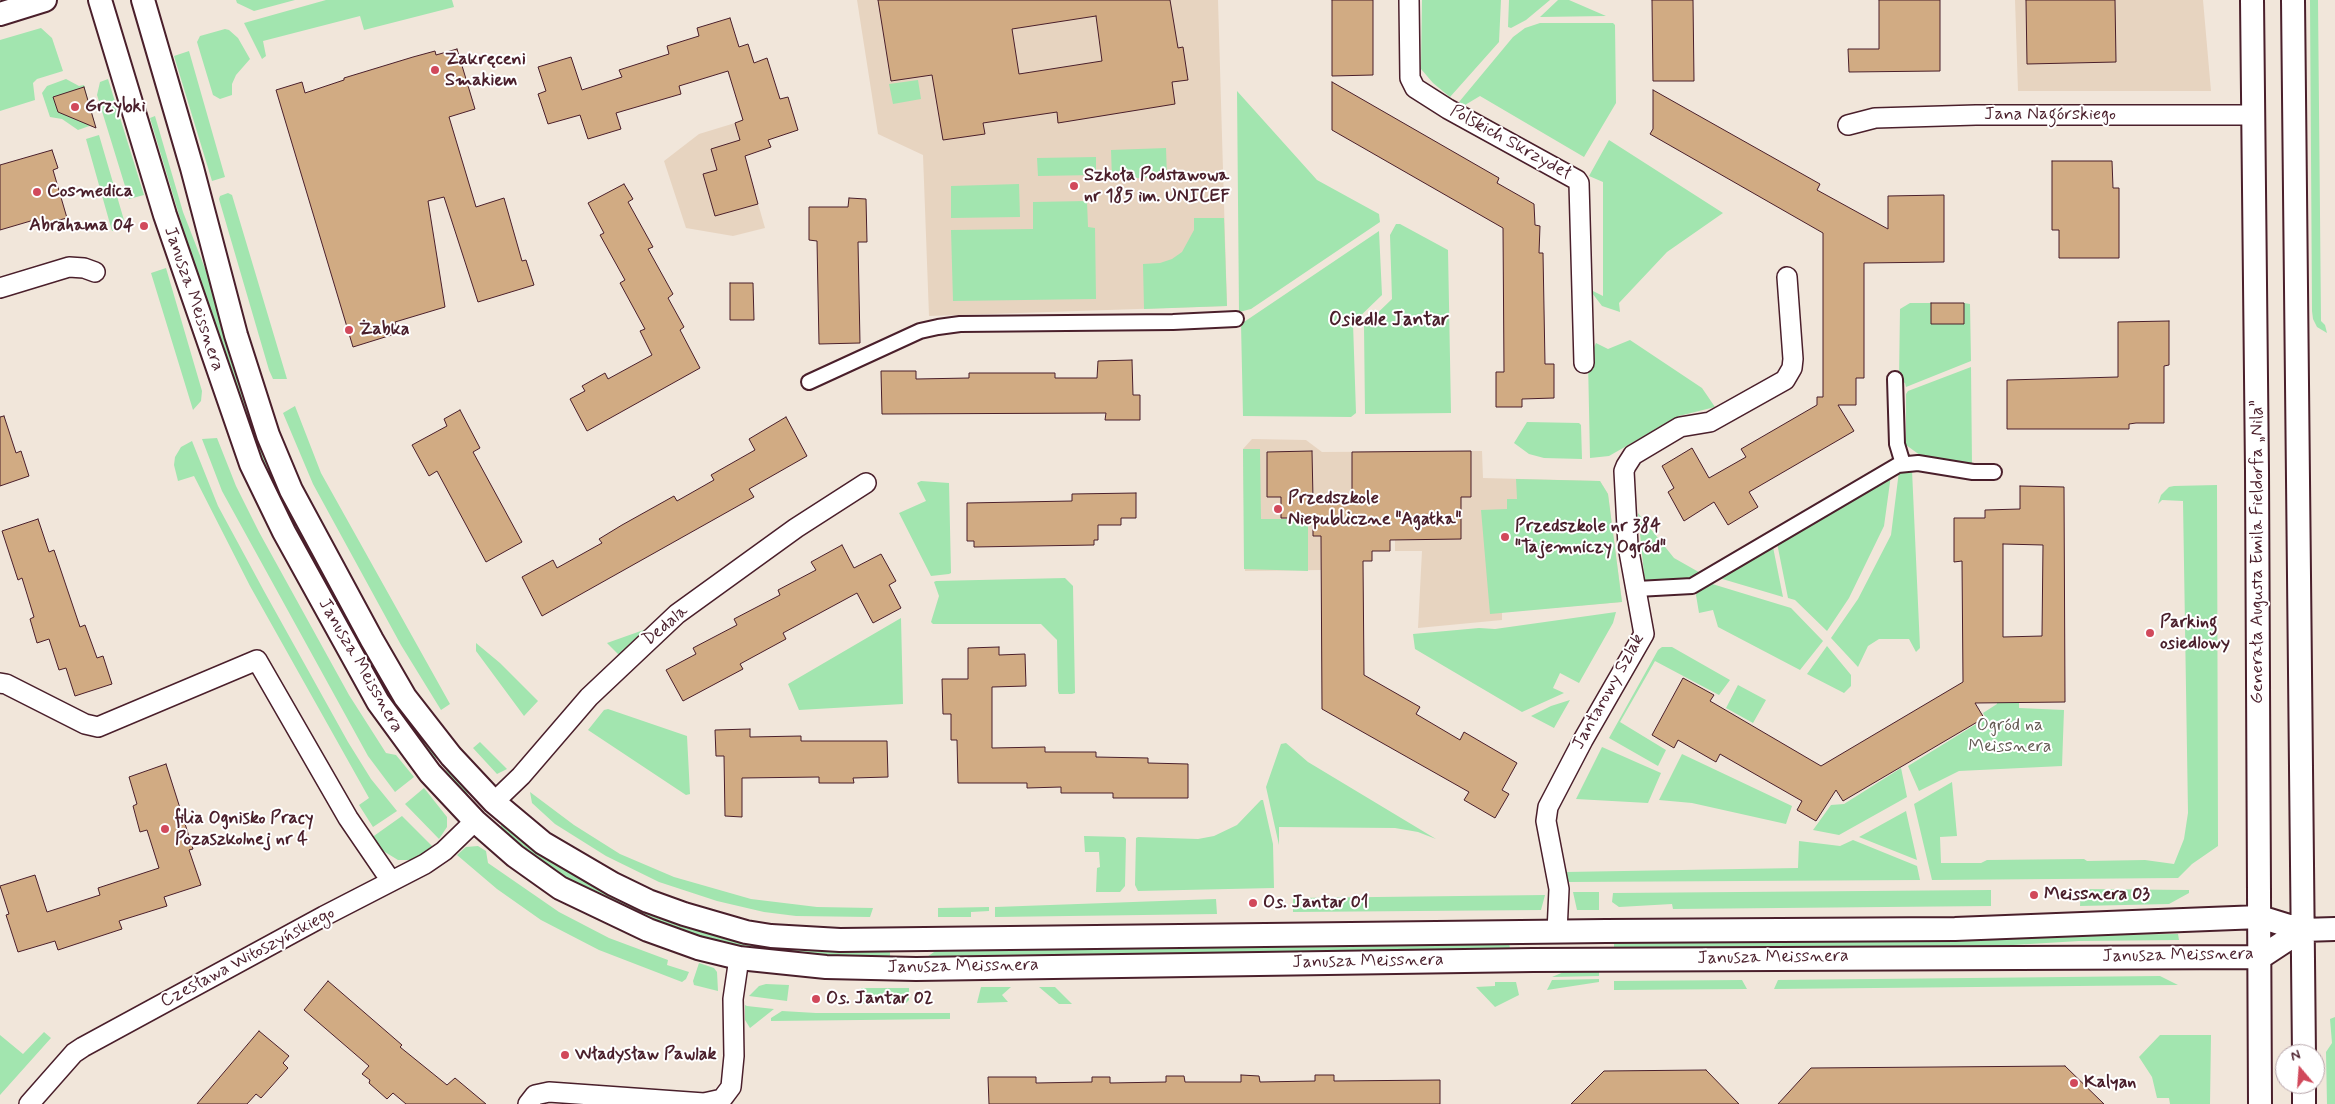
<!DOCTYPE html>
<html>
<head>
<meta charset="utf-8">
<style>
	body { margin:0 }
	#map { position:relative; width:2335px; height:1104px; overflow:hidden; background:#f1e6da; font-family:Mynerve,sans-serif }
	canvas { display:block }
	.north { position:absolute; left:2275px; top:1044px; width:50px; height:50px; box-sizing:border-box; background:#fff; border:1px solid #b7a5aa; border-radius:50%; rotate:342deg; font-size:14px; font-weight:700; line-height:20px; text-align:center; color:#4a1f2b }
	.north::after { content:''; display:block; margin:auto; width:18px; height:22px; background:#d1495b; clip-path:polygon(50% 0,100% 100%,50% 72%,0 100%) }
</style>
</head>
<body>
<div id="map">
<canvas width="2335" height="1104"></canvas>
<div class="north">N</div>
</div>
<script>
const context = document.querySelector('canvas').getContext('2d');
context.lineJoin = 'round';
function fill(path, color) { context.fillStyle = color; context.fill(path, 'evenodd'); }
const shape = rows => new Path2D(rows.map(r => 'M' + r).join(''));
function stroke(path, color, width, dash) { context.strokeStyle = color; context.lineWidth = width; context.lineCap = dash ? 'butt' : 'round'; context.setLineDash(dash || []); context.stroke(path); }
function label(font, color, halo, rows, align = 'center') {
  context.font = font + ' Mynerve,sans-serif'; context.lineWidth = 4; context.setLineDash([]); context.textBaseline = 'middle'; context.strokeStyle = halo; context.fillStyle = color; for (const [text, x, y, turn = 0] of rows) {
    context.save(); context.translate(x, y); context.rotate((+turn || 0) * Math.PI / 180); context.textAlign = isNaN(turn) ? turn : align; if (halo) context.strokeText(text, 0, 0); context.fillText(text, 0, 0); context.restore();
  }
}
const built = shape([
	[857,0,1218,0,1227,306,929,316,923,155,878,134],
	[2015,0,2203,0,2211,91,2018,91],
	[735,123,765,228,733,236,686,228,664,161,699,134],
	[1252,439,1306,440,1322,452,1482,451,1483,478,1600,481,1608,494,1622,602,1502,612,1502,620,1418,628,1422,551,1395,551,1395,534,1340,499,1313,500,1313,535,1321,536,1321,570,1245,571,1243,449]
]);
const green = shape([
	[236,0,295,0,254,11,237,3],
	[326,0,452,0,454,7,364,30,360,16,263,41,266,56,262,59,244,23],
	[1422,0,1501,0,1499,42,1450,97,1433,83,1421,69],
	[1509,0,1550,0,1526,20,1511,28,1508,27],
	[1558,0,1569,0,1606,16,1540,17],
	[2310,0,2318,0,2321,321,2325,325,2327,333,2317,327,2313,319,2312,311],
	[1540,23,1613,23,1615,25,1616,103,1584,157,1480,96,1465,105,1459,102,1513,37,1525,28],
	[41,28,52,38,63,71,37,79,33,83,35,100,0,111,0,40],
	[225,29,229,30,238,38,250,59,236,75,232,84,232,95,220,99,213,95,197,42,200,36],
	[189,51,225,177,212,181,174,56],
	[66,79,79,86,84,85,95,124,78,130,62,119,50,117,42,93,47,86],
	[108,79,144,195,129,199,97,95,100,82],
	[918,80,921,99,893,104,889,84],
	[1237,91,1317,180,1379,214,1380,222,1251,309,1239,312],
	[155,116,183,212,213,289,243,384,439,755,431,764,414,744,270,488,218,345,150,118],
	[99,135,126,227,112,231,86,139],
	[1609,140,1723,213,1667,252,1619,303,1620,312,1602,306,1589,289,1603,296,1603,182,1589,176],
	[1166,148,1167,177,1112,179,1111,150],
	[1096,157,1096,175,1038,176,1037,158],
	[1019,184,1020,217,951,218,951,186],
	[228,193,232,195,287,379,273,379,269,370,219,199,220,196],
	[1087,201,1088,227,1095,228,1096,299,953,301,951,230,1033,229,1033,202],
	[1194,218,1224,218,1227,306,1144,309,1143,264,1160,263,1172,259,1182,252,1194,230],
	[1396,224,1400,224,1448,250,1451,413,1365,414,1364,326,1392,299,1390,235],
	[1379,231,1382,295,1353,323,1356,413,1351,417,1243,416,1241,324],
	[166,268,202,391,201,401,193,410,151,273],
	[1910,303,1931,303,1932,324,1964,324,1964,303,1970,304,1971,361,1906,387,1905,383,1899,380,1900,309],
	[1630,340,1702,388,1715,407,1679,416,1609,456,1590,458,1588,360,1596,343,1608,349],
	[1971,367,1972,466,1924,458,1906,445,1906,394,1908,391],
	[295,406,321,473,450,704,441,710,401,645,313,484,283,413],
	[1527,422,1579,423,1581,425,1582,459,1544,458,1529,454,1514,443],
	[217,438,236,486,259,532,349,695,386,753,396,755,414,777,395,792,368,756,222,491,202,439],
	[192,441,218,506,264,591,348,742,371,779,397,811,373,827,359,805,369,798,250,586,194,476,178,481,174,465,175,457,181,447],
	[1243,449,1260,449,1261,519,1308,519,1308,571,1244,569],
	[1912,470,1920,648,1916,652,1909,639,1879,639,1868,646,1858,667,1831,638,1858,599,1891,535,1899,471],
	[1891,475,1884,526,1849,598,1827,631,1795,600,1788,598,1777,543],
	[1516,479,1600,481,1608,494,1622,602,1490,614,1481,510,1507,509,1507,499,1517,499],
	[921,481,949,483,951,573,949,574,931,576,899,513,926,501,917,483],
	[2217,485,2218,846,2192,864,2178,878,1932,880,1914,804,1952,782,1957,836,1940,837,1941,863,1981,863,1987,860,2084,859,2087,861,2145,860,2174,864,2184,839,2188,813,2183,501,2162,500,2158,504,2161,495,2169,487,2174,486],
	[1638,513,1674,558,1704,575,1693,581,1645,584],
	[1773,547,1783,597,1719,578],
	[1065,578,1073,586,1075,693,1072,694,1059,694,1058,691,1057,640,1041,624,933,624,931,622,939,596,934,582,936,581],
	[1709,583,1791,608,1823,641,1800,670,1718,627,1713,610,1699,613,1696,595,1698,591],
	[1616,612,1613,623,1579,683,1560,673,1553,688,1564,693,1522,712,1415,649,1413,634,1479,628,1495,629],
	[901,618,903,704,799,710,788,684],
	[652,627,622,654,619,655,607,643],
	[476,643,500,663,538,701,524,716,476,651],
	[1827,646,1851,675,1851,686,1844,693,1807,674],
	[1662,647,1672,647,1730,680,1719,695,1655,661,1620,722,1666,750,1658,766,1609,738,1658,650],
	[1997,684,2019,684,2019,708,2064,710,2062,766,1959,771,1919,791,1908,766,1986,718,1983,713,1997,704],
	[1738,685,1766,700,1753,723,1726,708],
	[1570,700,1554,728,1531,716,1551,706],
	[608,709,687,736,690,794,686,795,588,730,604,710],
	[480,742,507,769,497,774,473,748],
	[1286,743,1308,762,1436,839,1418,832,1395,828,1279,827,1279,845,1266,787,1281,744],
	[1602,747,1661,773,1648,803,1576,799],
	[1682,754,1792,806,1786,824,1692,803,1659,800],
	[451,767,466,786,468,795,464,795,440,775],
	[1901,768,1907,797,1839,835,1813,830,1831,805,1844,804],
	[424,788,447,817,447,827,439,839,405,804],
	[530,792,574,825,620,854,674,877,751,899,817,907,873,908,870,917,796,916,764,912,717,901,659,882,606,856,555,824,532,803],
	[1261,800,1263,800,1273,844,1274,888,1138,891,1135,885,1136,838,1138,837,1198,839,1214,836,1237,825],
	[1906,811,1917,860,1859,837],
	[402,816,433,847,413,860,398,860,380,849,371,838],
	[504,824,649,910,890,947,890,960,737,950,614,907,531,858,501,830,501,825],
	[1084,836,1124,837,1126,839,1125,886,1120,892,1096,892,1097,868,1100,867,1099,852,1085,852],
	[1853,840,1917,866,1920,880,1568,882,1566,872,1798,868,1799,841,1840,846],
	[478,846,486,851,488,863,559,912,609,938,668,960,667,965,689,972,686,979,682,982,599,950,541,920,497,889,457,855,466,847],
	[2081,889,2189,890,2189,893,2169,904,2080,906],
	[1991,890,1991,906,1673,909,1672,904,1619,907,1612,902,1613,893],
	[1573,892,1599,892,1599,910,1577,910],
	[1545,895,1541,910,1293,912,1293,898],
	[1216,899,1217,914,995,917,995,907],
	[989,907,989,911,971,912,971,917,938,917,938,908],
	[2178,934,2179,940,2079,941,1948,949,1614,952,1614,939],
	[1509,943,1510,948,1507,951,924,959,937,950],
	[699,963,714,968,717,972,718,991,694,985,693,981],
	[1566,971,1599,971,1599,976,1552,977],
	[2160,976,2178,985,1774,989,1778,980],
	[1599,979,1599,982,1547,990,1552,980],
	[1742,980,1747,989,1614,990,1614,981],
	[1495,982,1516,982,1519,995,1495,1007,1476,987,1495,986],
	[766,984,789,985,787,1001,749,996,759,986],
	[981,987,1011,987,1002,995,1008,1002,977,1003],
	[1039,987,1055,987,1072,1004,1059,1004],
	[861,988,909,988,909,1000,906,1003,861,1004],
	[745,1005,747,1006,774,1009,750,1028,745,1020],
	[782,1011,816,1013,950,1013,950,1019,771,1021,771,1018],
	[2335,1017,2335,1104,2327,1104,2326,1052,2332,1043,2330,1019],
	[44,1032,51,1038,0,1095,0,1035,23,1054],
	[2160,1035,2211,1035,2210,1104,2170,1104,2169,1098,2157,1098,2152,1077,2139,1057]
]);
const building = shape([
	[878,0,1170,0,1178,48,1183,47,1188,80,1172,82,1175,104,1058,123,1057,112,983,123,985,134,943,140,932,75,891,81,878,0],
	[1096,16,1102,61,1019,74,1012,29,1096,16],
	[1332,0,1373,0,1373,75,1332,76,1332,0],
	[1652,0,1693,0,1694,81,1653,81,1652,0],
	[1879,0,1940,0,1940,71,1849,72,1848,49,1879,49,1879,0],
	[2026,0,2115,0,2116,62,2027,64,2026,0],
	[730,18,739,47,748,44,754,63,767,58,780,99,788,97,798,130,768,140,771,147,745,156,758,204,715,216,703,174,717,170,711,149,740,140,735,123,743,120,728,71,679,86,681,94,616,113,621,129,588,139,580,115,548,124,538,94,546,91,538,67,571,57,582,90,622,77,619,70,669,54,667,46,699,36,697,28,730,18],
	[457,49,475,109,449,117,476,207,504,198,522,261,526,260,534,285,478,302,444,197,428,201,445,307,395,322,398,333,353,347,276,90,302,82,305,93,344,80,344,78,413,57,435,51,436,55,457,49],
	[1332,82,1499,178,1497,183,1534,204,1535,225,1540,226,1539,253,1543,253,1545,364,1554,364,1554,398,1522,399,1522,407,1496,407,1496,372,1504,372,1503,228,1332,130,1332,82],
	[84,87,96,128,58,112,53,97,84,87],
	[1653,90,1820,184,1817,190,1888,229,1888,196,1944,195,1944,262,1864,263,1864,378,1856,378,1856,405,1838,405,1854,431,1749,492,1758,507,1728,525,1714,502,1684,521,1668,492,1674,488,1662,466,1692,448,1709,478,1746,457,1741,449,1817,405,1817,397,1823,397,1823,233,1650,134,1653,129,1653,90],
	[52,150,58,168,53,170,67,218,36,226,34,220,0,230,0,165,52,150],
	[2052,161,2112,161,2113,188,2119,188,2119,258,2059,258,2059,230,2052,230,2052,161],
	[624,184,633,199,628,202,653,247,648,249,673,294,668,298,684,327,680,330,700,368,587,431,570,399,585,391,582,386,605,373,608,379,652,355,640,331,645,329,620,283,625,280,600,235,604,233,588,203,624,184],
	[849,198,866,199,867,242,858,242,860,343,819,344,817,241,809,240,809,207,848,207,849,198],
	[730,283,753,283,754,320,730,320,730,283],
	[1931,303,1964,303,1964,324,1931,324,1931,303],
	[2169,321,2169,365,2164,366,2164,423,2136,423,2129,424,2129,429,2007,429,2007,380,2118,377,2118,322,2169,321],
	[1132,360,1133,395,1140,395,1140,420,1105,420,1106,413,882,414,881,371,916,371,916,379,969,378,969,373,1055,373,1055,378,1097,378,1098,361,1132,360],
	[460,410,480,448,473,452,522,542,486,562,437,471,429,476,412,445,447,426,444,419,460,410],
	[4,416,16,453,21,451,29,476,0,486,0,417,4,416],
	[786,417,807,456,749,489,754,497,542,616,522,577,553,560,557,568,602,543,599,539,622,525,674,496,677,501,714,480,711,475,755,450,749,439,786,417],
	[1312,451,1313,499,1352,500,1352,452,1471,451,1471,497,1461,497,1461,539,1390,540,1390,551,1372,551,1372,561,1363,561,1364,675,1420,707,1416,714,1460,740,1464,732,1517,763,1502,790,1509,794,1495,818,1464,800,1469,792,1322,709,1321,536,1313,536,1313,518,1281,518,1281,497,1267,497,1267,452,1312,451],
	[2020,486,2064,487,2065,702,1975,703,1984,718,1843,801,1836,790,1816,821,1797,810,1802,801,1720,754,1716,762,1678,740,1674,748,1652,735,1683,678,1714,695,1710,701,1821,766,1963,682,1962,561,1954,562,1954,518,1985,518,1985,510,2020,509,2020,486],
	[2003,544,2043,545,2042,636,2003,637,2003,544],
	[1136,493,1136,518,1121,518,1121,525,1098,525,1098,540,1094,540,1094,545,974,547,974,541,967,541,967,503,1072,501,1072,494,1136,493],
	[38,519,49,552,54,550,80,627,85,625,97,658,103,656,112,684,75,696,66,668,59,670,49,639,37,643,30,619,34,617,22,578,18,580,2,531,38,519],
	[842,545,854,568,881,554,896,581,889,585,901,608,873,623,857,593,783,633,786,639,740,664,743,669,683,701,666,670,696,654,693,648,737,625,734,619,780,595,778,590,816,570,811,562,842,545],
	[999,647,999,655,1025,654,1026,686,992,687,992,748,1045,747,1045,752,1096,752,1096,757,1148,758,1148,763,1188,764,1188,798,1113,798,1113,793,1061,793,1061,787,1027,788,1027,783,958,783,957,740,951,740,951,714,943,714,942,679,968,679,968,648,999,647],
	[750,729,750,737,801,736,801,741,887,741,888,777,853,778,854,783,819,783,819,777,742,778,742,817,725,816,724,756,716,756,715,730,750,729],
	[166,764,193,849,189,850,201,885,164,897,167,906,119,921,122,929,58,950,55,941,18,952,6,915,9,914,0,886,35,875,47,912,100,895,98,888,159,868,147,830,140,832,133,806,137,804,129,777,166,764],
	[328,981,402,1045,400,1047,447,1085,455,1078,486,1104,406,1104,393,1093,387,1099,369,1083,370,1080,362,1074,369,1066,304,1010,328,981],
	[259,1031,289,1056,283,1063,288,1068,261,1098,256,1094,247,1104,197,1104,259,1031],
	[2065,1066,2104,1104,1778,1104,1811,1068,2065,1066],
	[1706,1070,1739,1104,1571,1104,1604,1071,1706,1070],
	[1241,1075,1259,1076,1260,1082,1315,1081,1315,1075,1334,1075,1334,1081,1440,1080,1440,1104,989,1104,988,1077,1036,1077,1036,1083,1092,1082,1092,1077,1110,1077,1110,1083,1166,1082,1166,1076,1184,1076,1185,1082,1241,1082,1241,1075]
]);
const pedestrian = shape([
	[1895,379,1897,444,1903,464],
	[809,382,920,331,938,327,960,324,1173,322,1236,319],
	[1637,589,1692,586,1898,465,1918,463,1973,472,1994,472]
]);
const minor = shape([
	[1409,0,1410,78,1415,88,1448,109,1577,180,1579,183,1584,363],
	[1848,125,1875,118,1976,115,2253,115],
	[0,288,69,267,84,268,95,272],
	[0,683,6,684,85,724,98,727,257,660,348,818,391,881],
	[494,802,521,776,589,697,677,614,796,528,866,483],
	[1557,932,1559,889,1546,821,1548,807,1583,740,1644,634,1628,546,1624,471,1626,466,1633,455,1680,427,1710,422,1785,380,1792,368,1793,359,1787,277],
	[29,1104,74,1053,83,1047,324,916,425,864,444,851,475,821],
	[528,1104,535,1095,549,1092,704,1103,722,1099,731,1087,734,1056,733,999,739,958]
]);
const tertiary = shape([
	[100,0,165,215,251,464,284,532,378,702,430,773,475,821,515,856,560,888,648,930,698,948,739,958,826,967,916,969,1533,960,2261,957,2302,930],
	[143,0,192,168,236,335,268,435,291,490,372,640,405,697,451,756,494,802,543,843,613,884,648,901,684,914,746,932,771,936,840,940,1606,931,1955,929,2260,917,2302,930,2335,929],
	[2252,0,2257,471,2260,1104],
	[2293,0,2304,1054],
	[0,14,45,0],
	[2304,1084,2304,1104]
]);
const markers = [
	[435,70,5,"#d1495b"],
	[75,107,5,"#d1495b"],
	[1074,186,5,"#d1495b"],
	[37,192,5,"#d1495b"],
	[144,226,5,"#d1495b"],
	[349,330,5,"#d1495b"],
	[1278,509,5,"#d1495b"],
	[1505,537,5,"#d1495b"],
	[2150,633,5,"#d1495b"],
	[165,829,5,"#d1495b"],
	[2034,895,5,"#d1495b"],
	[1253,903,5,"#d1495b"],
	[816,999,5,"#d1495b"],
	[565,1055,5,"#d1495b"],
	[2074,1083,5,"#d1495b"]
];
const poiNames = [
	["Zakręceni",445,60],
	["Smakiem",445,81],
	["Grzybki",85,107],
	["Szkoła Podstawowa",1084,176],
	["nr 185 im. UNICEF",1084,197],
	["Cosmedica",47,192],
	["Abrahama 04",134,226,"right"],
	["Żabka",359,330],
	["Przedszkole",1288,499],
	["Niepubliczne \"Agatka\"",1288,520],
	["Przedszkole nr 384",1515,527],
	["\"Tajemniczy Ogród\"",1515,548],
	["Parking",2160,623],
	["osiedlowy",2160,644],
	["filia Ognisko Pracy",175,819],
	["Pozaszkolnej nr 4",175,840],
	["Meissnera 03",2044,895],
	["Os. Jantar 01",1263,903],
	["Os. Jantar 02",826,999],
	["Władysław Pawlak",575,1055],
	["Kalyan",2084,1083]
];
const streetNames = [
	["Jana Nagórskiego",2050,115],
	["Polskich Skrzydeł",1510,143,29],
	["Janusza Meissnera",193,299,71],
	["Generała Augusta Emila Fieldorfa „Nila”",2258,552,-90],
	["Dedala",666,626,-40],
	["Janusza Meissnera",360,666,60],
	["Jantarowy Szlak",1609,692,-61],
	["Janusza Meissnera",2178,956,-1],
	["Czesława Witoszyńskiego",248,958,-28],
	["Janusza Meissnera",1773,958,-1],
	["Janusza Meissnera",1368,962,-1],
	["Janusza Meissnera",963,967,-1]
];
const parkNames = [
	["Ogród na",2010,726],
	["Meissnera",2010,747]
];
const neighbourhoodNames = [
	["Osiedle Jantar",1389,321]
];
fill(built, '#e7d4c0');
fill(green, '#a2e5af');
fill(building, '#d1ab83');
stroke(building, '#4a1f2b', 1);
stroke(pedestrian, '#4a1f2b', 18);
stroke(minor, '#4a1f2b', 22);
stroke(tertiary, '#4a1f2b', 26);
stroke(pedestrian, '#fff', 14);
stroke(minor, '#fff', 19);
stroke(tertiary, '#fff', 22);
for (const [x, y, r, color] of markers) { const dot = new Path2D(); dot.arc(x, y, r, 0, 2 * Math.PI); context.fillStyle = color; context.fill(dot); stroke(dot, '#fff', 2); }
label('bold 18px', '#4a1f2b', '#fff', poiNames, 'left');
label('18px', '#4a1f2b', '#fff', streetNames);
label('18px', '#645a53', '#fff', parkNames);
label('bold 19px', '#4a1f2b', '#fff', neighbourhoodNames);
</script>
</body>
</html>
